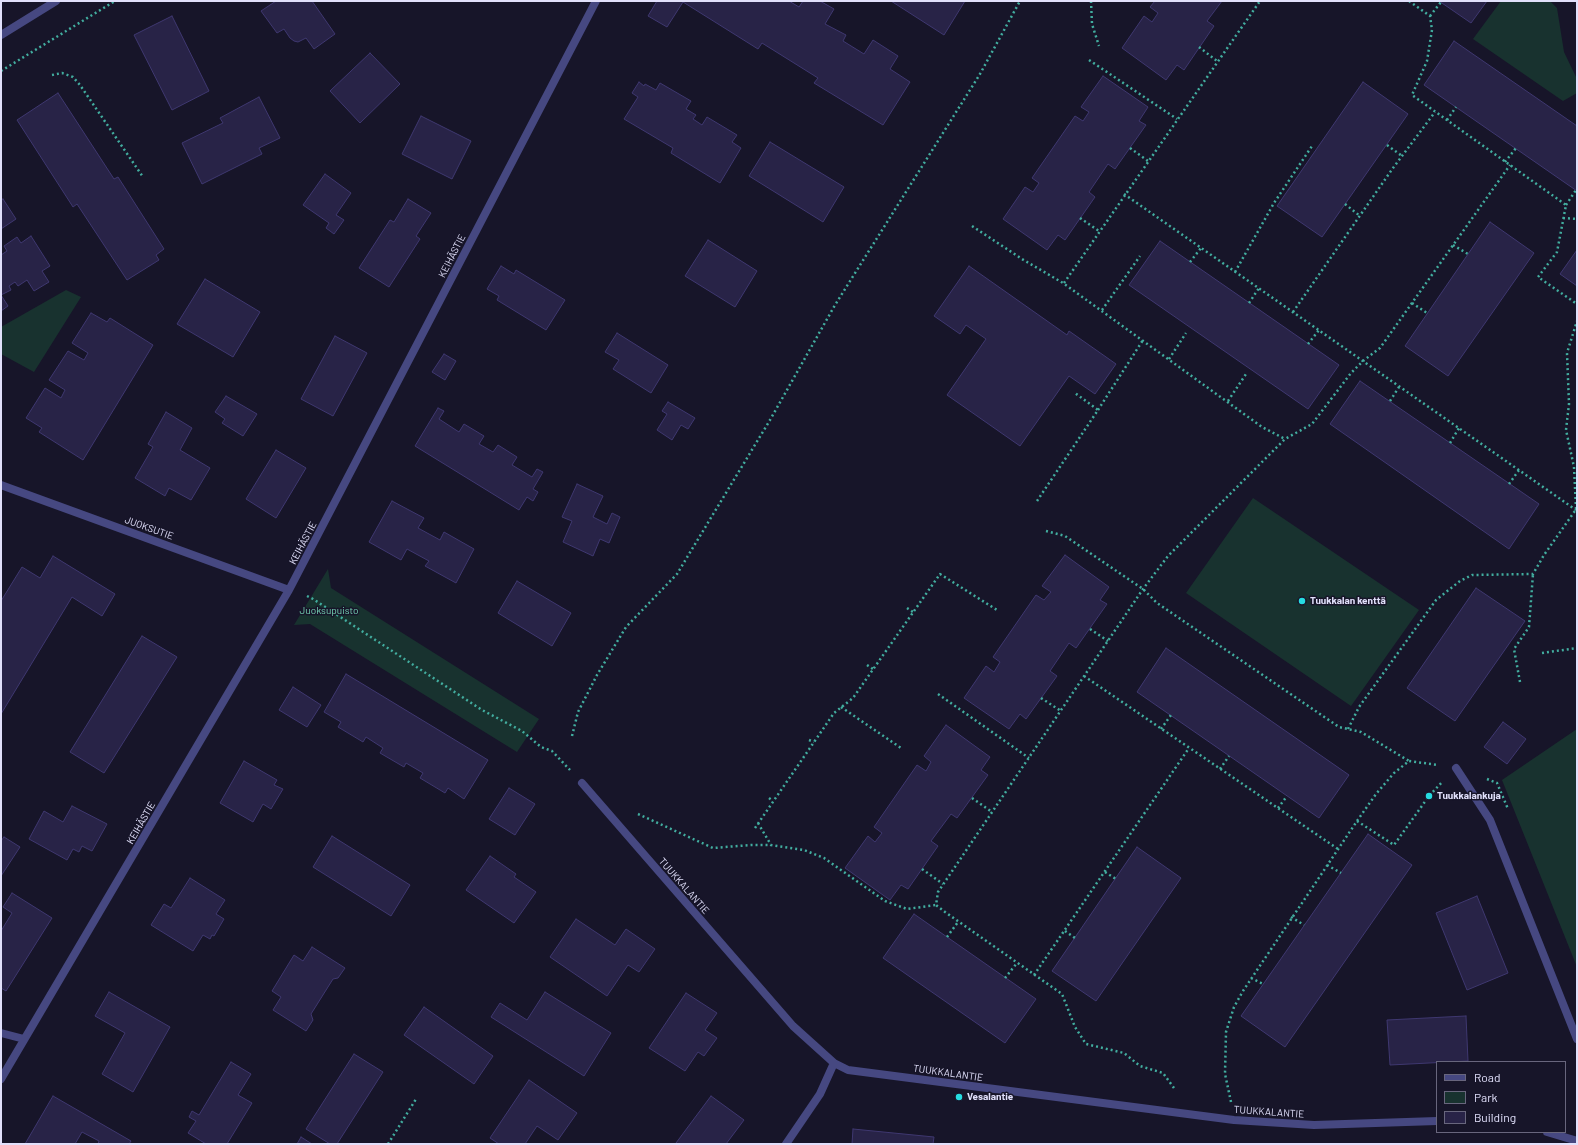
<!DOCTYPE html>
<html>
<head>
<meta charset="utf-8">
<style>
	body { margin:0 }
	#map { position:relative; width:1578px; height:1145px; overflow:hidden; background:#171529; font-family:Barlow,sans-serif }
	canvas { display:block }
	.frame { position:absolute; inset:0; border:2px solid #e1e0fb; pointer-events:none }
	.legend { position:absolute; left:1436px; top:1061px; width:130px; height:72px; box-sizing:border-box; background:#171529; border:1px solid #68667d; margin:0; padding:5px 7px; list-style:none; font-size:12px; color:#e1e0fb }
	.legend li { display:flex; align-items:center; gap:8px; height:20px }
	.legend b { width:20px; border:1px solid #68667d }
</style>
</head>
<body>
<div id="map">
<canvas width="1578" height="1145"></canvas>
<div class="frame"></div>
<ul class="legend">
<li><b style="height:5px;background:#464881"></b>Road</li>
<li><b style="height:11px;background:#18322f"></b>Park</li>
<li><b style="height:11px;background:#282347"></b>Building</li>
</ul>
</div>
<script>
const context = document.querySelector('canvas').getContext('2d');
context.lineJoin = 'round';
function fill(path, color) { context.fillStyle = color; context.fill(path, 'evenodd'); }
const shape = rows => new Path2D(rows.map(r => 'M' + r).join(''));
function stroke(path, color, width, dash) { context.strokeStyle = color; context.lineWidth = width; context.lineCap = dash ? 'butt' : 'round'; context.setLineDash(dash || []); context.stroke(path); }
function label(font, color, halo, rows, align = 'center') {
  context.font = font + ' Barlow,sans-serif'; context.lineWidth = 3; context.setLineDash([]); context.textBaseline = 'middle'; context.strokeStyle = halo; context.fillStyle = color; for (const [text, x, y, turn = 0] of rows) {
    context.save(); context.translate(x, y); context.rotate((+turn || 0) * Math.PI / 180); context.textAlign = isNaN(turn) ? turn : align; if (halo) context.strokeText(text, 0, 0); context.fillText(text, 0, 0); context.restore();
  }
}
const green = shape([
	[1501,1,1550,1,1557,8,1564,52,1577,79,1577,93,1563,101,1473,39],
	[66,290,81,297,34,372,1,354,1,327],
	[1253,498,1419,610,1351,706,1186,593],
	[328,569,331,588,539,719,517,752,310,624,294,625],
	[1577,729,1577,967,1502,780]
]);
const building = shape([
	[276,1,312,1,335,34,314,49,306,38,298,42,294,41,290,38,284,29,277,33,261,11,276,1],
	[657,1,789,1,799,7,803,1,820,1,834,9,825,24,846,35,843,41,864,54,873,40,898,56,890,69,910,82,883,125,814,83,818,78,762,43,758,49,683,2,667,27,648,16,657,1],
	[891,1,965,1,944,35,891,1],
	[1155,1,1222,1,1207,21,1214,26,1184,70,1177,65,1166,80,1122,48,1144,16,1152,22,1158,13,1150,7,1155,1],
	[1439,1,1487,1,1471,23,1439,1],
	[172,16,209,91,172,110,134,35,172,16],
	[1454,41,1577,126,1577,191,1424,85,1454,41],
	[370,53,400,84,360,123,330,91,370,53],
	[1103,76,1148,107,1139,121,1146,125,1115,169,1108,164,1089,192,1095,197,1065,240,1058,235,1047,250,1003,219,1025,187,1033,192,1039,183,1032,178,1075,116,1083,121,1089,112,1081,107,1103,76],
	[639,82,644,86,645,84,656,90,660,83,691,101,686,109,696,115,693,119,702,125,707,117,737,135,732,142,741,148,720,183,671,153,673,148,624,119,638,97,632,93,639,82],
	[1363,82,1408,114,1322,237,1277,206,1363,82],
	[58,93,114,179,118,177,164,249,156,255,159,260,127,280,77,204,73,207,17,120,58,93],
	[259,97,280,138,259,148,262,154,202,184,182,143,223,123,220,118,259,97],
	[421,116,471,141,452,179,402,154,421,116],
	[770,142,844,187,823,222,749,176,770,142],
	[325,174,351,193,336,215,344,220,334,234,326,228,329,223,303,205,325,174],
	[3,199,16,219,1,229,1,200,3,199],
	[408,199,431,213,416,236,420,239,389,287,359,268,390,220,394,222,408,199],
	[1490,222,1534,253,1448,376,1405,346,1490,222],
	[31,236,50,266,42,271,49,282,34,291,27,280,18,286,15,282,9,286,11,290,1,295,8,306,1,311,1,255,7,251,4,246,17,237,21,243,31,236],
	[708,240,757,271,735,307,685,276,708,240],
	[1160,241,1339,365,1308,409,1129,285,1160,241],
	[1577,250,1577,286,1560,274,1577,250],
	[501,266,514,274,516,270,565,300,546,330,497,300,499,296,487,289,501,266],
	[969,266,1067,335,1069,331,1116,364,1095,394,1069,376,1020,446,947,395,986,339,966,325,960,334,934,316,969,266],
	[205,279,260,312,233,357,177,324,205,279],
	[91,313,107,322,110,318,153,345,83,460,39,432,42,428,26,418,45,388,61,398,65,390,49,380,68,351,84,360,88,353,72,343,91,313],
	[617,333,668,365,651,393,613,369,619,360,605,352,617,333],
	[335,336,367,353,333,416,301,399,335,336],
	[444,354,456,361,445,380,432,372,444,354],
	[1360,381,1539,504,1509,549,1330,424,1360,381],
	[226,396,257,414,243,436,222,423,225,419,215,412,226,396],
	[668,402,695,418,688,429,681,425,672,440,657,430,667,414,662,411,668,402],
	[438,408,444,411,439,419,459,432,464,424,484,436,479,444,493,452,498,445,517,457,512,465,532,477,537,469,543,472,533,489,538,492,533,501,527,497,519,510,415,446,438,408],
	[166,412,192,428,180,450,210,468,191,500,169,488,165,496,135,478,153,447,148,444,166,412],
	[276,450,306,468,276,518,246,499,276,450],
	[577,484,603,496,593,517,607,524,612,513,620,517,609,543,600,539,593,556,563,542,572,521,562,517,577,484],
	[392,501,424,518,418,528,440,540,444,532,474,549,456,583,425,566,429,561,407,549,401,560,369,542,392,501],
	[1065,555,1109,587,1100,600,1107,604,1076,648,1069,643,1050,671,1057,676,1026,719,1020,714,1009,729,964,698,986,666,994,672,1000,662,993,657,1036,595,1044,600,1051,592,1042,586,1065,555],
	[53,556,115,594,102,616,72,597,1,714,1,601,22,567,40,578,53,556],
	[517,581,571,613,552,646,498,613,517,581],
	[1476,588,1525,621,1455,721,1407,688,1476,588],
	[142,636,177,657,104,773,70,752,142,636],
	[1166,648,1349,775,1319,818,1137,692,1166,648],
	[346,674,488,760,464,799,448,788,445,793,420,778,423,773,406,763,404,767,380,753,383,748,366,737,363,742,338,727,341,722,324,712,346,674],
	[293,687,321,705,307,727,279,710,293,687],
	[1503,722,1526,739,1507,764,1484,747,1503,722],
	[946,725,990,757,981,770,988,775,957,818,951,814,931,841,938,846,908,889,901,885,890,900,845,868,868,836,875,842,882,833,874,827,917,765,926,771,931,762,924,756,946,725],
	[244,761,277,780,274,785,283,789,271,809,263,804,253,822,220,803,244,761],
	[509,788,535,804,515,835,489,819,509,788],
	[72,806,107,824,92,851,82,846,79,852,73,849,67,860,29,839,44,811,63,822,72,806],
	[1368,834,1412,865,1285,1047,1241,1016,1368,834],
	[332,836,410,885,391,916,313,867,332,836],
	[4,837,20,847,1,876,1,841,4,837],
	[1137,847,1181,878,1096,1001,1052,971,1137,847],
	[490,856,516,874,514,877,536,892,514,923,466,890,490,856],
	[190,878,225,900,216,914,224,919,214,936,212,935,210,939,203,935,193,951,151,925,164,904,171,908,190,878],
	[12,893,52,918,6,991,1,988,1,931,12,913,3,907,12,893],
	[1477,896,1508,973,1467,990,1436,913,1477,896],
	[914,914,1036,999,1005,1043,883,958,914,914],
	[576,919,615,945,626,929,655,949,639,972,628,965,607,996,550,957,576,919],
	[312,947,345,968,338,978,333,979,311,1014,313,1020,306,1031,273,1010,281,997,272,991,294,955,303,961,312,947],
	[109,992,170,1027,133,1092,102,1074,125,1033,95,1016,109,992],
	[545,992,611,1033,584,1076,491,1017,500,1003,527,1020,545,992],
	[686,993,717,1013,705,1030,717,1038,704,1056,698,1052,685,1071,649,1048,686,993],
	[424,1007,493,1056,474,1084,404,1035,424,1007],
	[1466,1016,1468,1061,1390,1065,1387,1020,1466,1016],
	[354,1054,383,1072,337,1144,330,1144,306,1129,354,1054],
	[231,1062,251,1074,238,1095,252,1103,227,1144,206,1144,188,1133,196,1121,189,1117,192,1111,199,1115,231,1062],
	[529,1080,577,1113,558,1140,537,1126,525,1144,499,1144,490,1138,529,1080],
	[53,1096,131,1141,129,1144,98,1144,99,1141,82,1132,75,1144,25,1144,53,1096],
	[711,1096,744,1120,726,1144,678,1144,676,1143,711,1096],
	[853,1129,934,1137,933,1144,852,1144,853,1129],
	[301,1137,312,1144,297,1144,301,1137]
]);
const path = shape([
	[1091,1,1092,24,1099,46],
	[1409,1,1430,16,1432,30,1427,61,1412,95,1566,205,1557,252,1538,277,1577,304],
	[1430,16,1441,2],
	[1199,47,1217,61],
	[1089,60,1177,119],
	[1,71,115,1],
	[52,75,62,73,73,77,80,85,143,177],
	[1447,120,1456,107],
	[1387,145,1402,156],
	[1130,148,1148,161],
	[1505,162,1516,148],
	[1124,194,1576,510],
	[1345,204,1360,216],
	[1566,205,1576,190],
	[1080,218,1099,231],
	[1563,218,1577,219],
	[972,226,1022,259,1063,283,1262,427,1285,439],
	[1453,245,1468,254],
	[1190,262,1201,248],
	[1235,272,1274,203,1312,146],
	[1064,283,1260,1],
	[1249,303,1259,288],
	[1412,303,1427,313],
	[1102,310,1140,256],
	[1293,312,1393,168,1435,112],
	[1308,344,1319,330],
	[1169,359,1186,333],
	[1228,401,1246,374],
	[1390,401,1399,387],
	[1098,410,1143,340],
	[1450,443,1459,428],
	[1509,484,1519,470],
	[1037,501,1098,410,1075,393],
	[1576,509,1574,467,1566,430,1569,404,1567,353,1577,321],
	[1046,531,1065,536,1143,589,1157,603,1339,727,1361,732,1409,761],
	[307,596,313,599,482,710,522,731,541,747,552,751,570,770],
	[907,608,913,612],
	[1090,629,1108,641],
	[1542,653,1577,648],
	[867,665,873,669],
	[1084,676,1338,849],
	[1520,682,1514,649,1529,627,1533,574],
	[938,694,1029,758],
	[1041,698,1061,711],
	[841,707,901,748],
	[1161,729,1171,715],
	[1348,729,1359,707,1436,600,1460,581,1472,575,1533,574,1544,555,1577,508],
	[572,736,578,712,597,675,626,627,677,574,770,420,835,305,980,74,1020,1],
	[809,740,814,742],
	[1220,769,1229,756],
	[1487,779,1497,783,1508,809],
	[769,798,773,801],
	[972,798,992,812],
	[1278,808,1287,796],
	[638,814,713,848,751,845,771,845],
	[1357,821,1394,845,1429,796,1443,781],
	[758,823,771,845,804,850,824,858,885,901,907,909,936,905],
	[755,828,834,713,853,698,940,574,997,610],
	[1327,865,1341,873],
	[922,869,943,884],
	[1105,872,1116,879],
	[1291,917,1304,925],
	[1065,931,1075,938],
	[947,937,958,922],
	[1034,975,1189,748],
	[1005,978,1017,963],
	[1251,978,1263,984],
	[1174,1088,1163,1073,1140,1066,1124,1053,1086,1044,1075,1027,1062,994,945,912,936,905,938,892,1143,589,1168,556,1285,439,1312,424,1351,373,1363,361,1380,348,1510,165],
	[1231,1102,1225,1074,1226,1032,1234,1007,1243,991,1357,821,1376,794,1394,773,1409,761,1438,765],
	[388,1144,416,1099]
]);
const minor = shape([
	[1,485,289,590],
	[1456,768,1490,820,1577,1039],
	[582,783,793,1026,834,1063,848,1070,1234,1120,1314,1125,1437,1121],
	[1,1033,24,1039],
	[1,1079,289,590,596,1],
	[1547,1132,1577,1141],
	[786,1144,820,1094,834,1063]
]);
const tertiary = shape([
	[1,35,56,1]
]);
const markers = [
	[1302,601,4,"#26dce1"],
	[1429,796,4,"#26dce1"],
	[959,1097,4,"#26dce1"]
];
const streetNames = [
	["KEIHÄSTIE",452,256,-63],
	["JUOKSUTIE",149,528,20],
	["KEIHÄSTIE",303,543,-62],
	["KEIHÄSTIE",141,823,-60],
	["TUUKKALANTIE",684,886,49],
	["TUUKKALANTIE",948,1073,8],
	["TUUKKALANTIE",1269,1112,4]
];
const poiNames = [
	["Tuukkalan kenttä",1310,601],
	["Tuukkalankuja",1437,796],
	["Vesalantie",967,1097]
];
const parkNames = [
	["Juoksupuisto",329,611]
];
fill(green, '#18322f');
fill(building, '#282347');
stroke(building, '#3f3870', 1);
stroke(path, '#42ad9f', 2.5, [2, 3]);
stroke(minor, '#464881', 8);
stroke(tertiary, '#464881', 8);
for (const [x, y, r, color] of markers) { const dot = new Path2D(); dot.arc(x, y, r, 0, 2 * Math.PI); context.fillStyle = color; context.fill(dot); stroke(dot, '#171529', 1.5); }
label('10px', '#e1e0fb', '#171529', streetNames);
label('bold 10px', '#e1e0fb', '#171529', poiNames, 'left');
label('10px', '#75d2b4', '#171529', parkNames);
</script>
</body>
</html>
